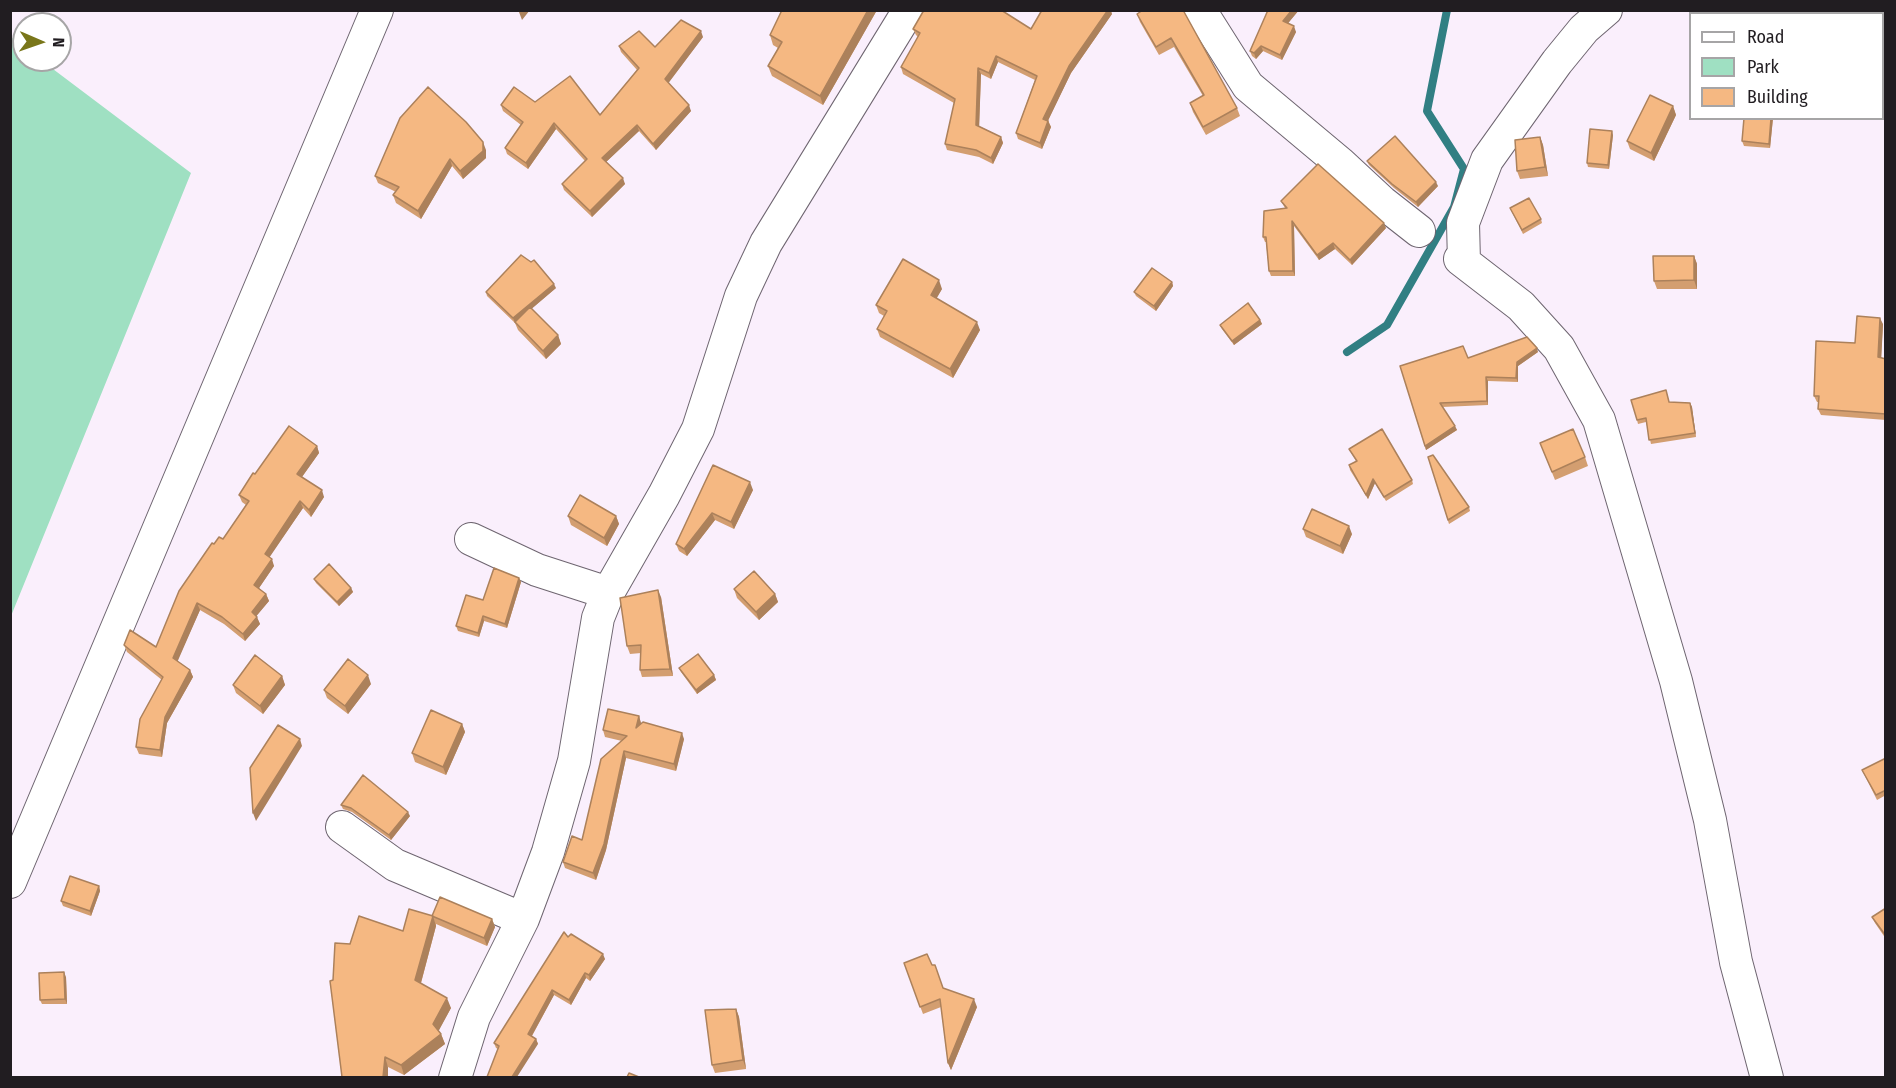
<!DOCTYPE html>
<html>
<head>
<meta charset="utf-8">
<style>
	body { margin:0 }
	#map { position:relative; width:1896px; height:1088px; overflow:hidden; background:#faeffc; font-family:"Fira Sans Condensed",sans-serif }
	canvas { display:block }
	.frame { position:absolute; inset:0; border:12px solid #211d21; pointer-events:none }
	.legend { position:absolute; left:1689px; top:12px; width:195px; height:108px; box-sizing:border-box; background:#fff; border:2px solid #a6a5a6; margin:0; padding:8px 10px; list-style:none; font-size:18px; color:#211d21 }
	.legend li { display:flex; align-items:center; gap:12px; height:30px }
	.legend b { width:30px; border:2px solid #a6a5a6 }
	.north { position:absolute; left:12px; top:12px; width:60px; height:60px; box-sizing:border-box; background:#fff; border:2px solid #a6a5a6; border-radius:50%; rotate:92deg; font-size:16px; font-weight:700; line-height:24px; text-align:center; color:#211d21 }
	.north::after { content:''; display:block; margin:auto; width:21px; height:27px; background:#79761a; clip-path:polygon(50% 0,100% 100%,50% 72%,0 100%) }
</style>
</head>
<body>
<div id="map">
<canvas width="1896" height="1088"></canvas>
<div class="frame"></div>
<ul class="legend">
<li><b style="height:8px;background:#fff"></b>Road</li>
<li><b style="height:16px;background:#9fe0c2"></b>Park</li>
<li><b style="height:16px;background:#f5b882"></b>Building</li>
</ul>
<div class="north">N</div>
</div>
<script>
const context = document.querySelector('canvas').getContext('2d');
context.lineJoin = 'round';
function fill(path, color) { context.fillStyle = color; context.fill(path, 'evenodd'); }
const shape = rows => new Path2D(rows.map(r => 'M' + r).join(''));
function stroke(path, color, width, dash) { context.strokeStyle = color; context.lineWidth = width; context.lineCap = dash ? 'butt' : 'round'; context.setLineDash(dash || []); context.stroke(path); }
const green = shape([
	[11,37,24,47,24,60,41,60,191,173,11,616]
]);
const stream = shape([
	[1347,352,1387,325,1454,207,1464,169,1427,111,1447,10]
]);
const minor = shape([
	[1200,10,1248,86,1340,163,1382,202,1419,231],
	[1460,259,1521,306,1559,348,1599,420,1676,681,1710,820,1736,962,1767,1078],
	[1464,262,1463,223,1487,160,1557,62,1584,29,1606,10],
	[471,539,537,570,608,593],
	[342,827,395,865,523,919],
	[10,882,377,10],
	[455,1078,474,1017,523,919,548,852,574,761,598,618,608,593,664,495,698,429,741,296,766,243,909,10]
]);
const wall = shape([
	[782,10,877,10,823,105,772,76,768,66,778,48,773,45,770,35],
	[1183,10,1237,108,1240,116,1206,135,1193,112,1190,103,1203,96,1174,47,1159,55,1140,22,1137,14],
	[1268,10,1299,10,1288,23,1296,32,1282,60,1263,51,1256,59,1252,56,1250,51],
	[1112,14,1071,73,1048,120,1051,127,1042,149,1018,139,1016,133,1035,80,998,62,991,79,981,74,979,126,1001,137,1003,143,993,164,979,157,947,150,945,144,954,103,903,74,901,67,918,37,916,35,913,29,1031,29],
	[703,37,668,83,691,111,656,150,639,131,606,162,625,184,592,217,564,190,562,184,585,161,556,129,528,169,507,154,505,148,521,125,503,111,501,105,535,102,600,115,637,70,621,52,619,46,655,47],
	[1673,106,1676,115,1654,161,1630,149,1627,141],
	[1773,118,1770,148,1744,146,1742,141],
	[1613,135,1609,169,1588,167,1587,163],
	[1540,137,1543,145,1548,176,1520,179,1517,171],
	[486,150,486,158,463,179,452,166,421,219,396,203,393,195,396,192,378,183,375,176],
	[1367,161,1438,186,1418,207,1394,188,1369,165],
	[1281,201,1386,228,1352,265,1335,249,1319,260,1294,226,1295,276,1271,276,1269,271,1266,242,1265,242,1263,237,1285,208],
	[1510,208,1541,219,1542,223,1523,234],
	[1694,256,1697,264,1697,289,1657,289,1654,281],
	[1172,282,1173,286,1156,311,1136,296,1134,292],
	[556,288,531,309,558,335,561,344,546,359,518,330,515,323,487,296,486,292],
	[942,289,936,298,980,330,953,378,880,337,877,329,884,316,879,313,876,305],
	[1260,320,1262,324,1234,345,1222,329,1220,325],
	[1883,324,1881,358,1886,359,1886,420,1821,415,1818,409,1819,402,1817,402,1814,396,1855,343],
	[1538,352,1518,366,1518,382,1488,381,1488,405,1442,407,1457,430,1426,450,1400,366],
	[1669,402,1690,403,1692,407,1696,437,1651,444,1646,422,1638,424,1637,420],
	[1540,443,1585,457,1588,466,1555,480],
	[317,446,319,453,302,477,324,497,311,517,303,508,269,557,274,566,259,588,266,594,269,601,256,616,260,624,245,641,224,624,200,610,177,661,190,670,193,677,167,723,162,757,139,754,136,747,162,680,127,652,124,645,156,647,214,544,223,539,246,505,242,502,239,495,255,474],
	[1349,449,1412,480,1413,484,1386,501,1375,483,1368,499,1350,470,1349,465,1356,461],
	[1428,457,1469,507,1470,511,1449,524],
	[713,465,753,490,734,529,715,520,687,556,679,551,676,544],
	[568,516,616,516,619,524,607,546,571,525],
	[1303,529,1352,534,1343,554,1306,537],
	[519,578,521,582,507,628,484,621,479,637,458,631,456,626,483,600],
	[314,579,351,588,353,592,339,606,316,583],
	[734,589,775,594,778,602,759,620,737,598],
	[661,597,673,676,642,677,640,670,641,653,630,654,627,646],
	[679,668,714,675,716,680,697,694,681,672],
	[282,676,285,685,263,714,236,693,233,685],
	[371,684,348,714,327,698,324,690],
	[639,716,641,724,684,739,676,771,626,758,606,850,596,880,565,868,563,862,582,840,622,741,605,737,603,730],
	[462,724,465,732,446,775,415,762,412,753],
	[1886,758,1886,795,1877,800,1862,770],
	[341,805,410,816,391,840,352,812,343,809],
	[99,886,100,891,91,916,63,906,61,901],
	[1886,908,1886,939,1875,923,1872,917],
	[432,916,492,919,495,927,487,946,436,924,436,926,421,983,451,1008,438,1031,441,1034,445,1044,404,1075,388,1067,333,980,350,944,403,931],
	[568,937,605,959,590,981,586,978,571,1005,554,995,532,1036,536,1039,538,1044,498,1049,496,1048,494,1043],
	[904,963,932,965,943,988,977,1007,951,1070,948,1063,941,1007,923,1014],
	[66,977,67,1004,42,1004,40,1000],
	[736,1009,739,1017,746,1069,715,1073,712,1065]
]);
const shadedWall = shape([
	[521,10,530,10,522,20,519,12],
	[868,10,877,10,823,105,820,96],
	[1108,10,1111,10,1112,14,1071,73,1046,125,1043,119,1069,66],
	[1292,10,1299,10,1285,27,1283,21],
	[1294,26,1296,32,1282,60,1280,55],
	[701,31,703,37,667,85,665,79],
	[1261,46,1263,51,1256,59,1254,53],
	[996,56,998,62,991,79,989,73],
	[978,68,981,74,979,131,976,125],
	[689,105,691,111,656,150,653,144],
	[1673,106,1676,115,1654,161,1651,153],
	[1771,118,1773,118,1770,148,1769,144],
	[1048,121,1051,127,1042,149,1040,143],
	[554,123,556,129,528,169,526,163],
	[637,125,639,131,604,164,602,158],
	[1612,131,1613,135,1609,169,1608,165],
	[1001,137,1003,143,993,164,991,158],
	[1540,137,1543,145,1548,176,1545,167],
	[483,142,486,150,486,158,463,179,460,171],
	[450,159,452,166,421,219,418,211],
	[623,178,625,184,592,217,590,211],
	[1436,182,1438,186,1418,207,1416,202],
	[1292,221,1294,226,1295,276,1293,271],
	[1384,223,1386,228,1352,265,1350,260],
	[1333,243,1335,249,1319,260,1317,255],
	[1694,256,1697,264,1697,289,1694,280],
	[939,280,942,289,934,303,931,295],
	[1172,282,1173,286,1156,311,1154,306],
	[554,284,556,288,515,323,513,318],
	[1880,318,1883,324,1881,363,1878,357],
	[1260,320,1262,324,1234,345,1232,341],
	[977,322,980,330,953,378,950,369],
	[558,335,561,344,546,359,543,351],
	[1537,348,1538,352,1518,366,1518,382,1516,378,1517,362],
	[1486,377,1488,381,1488,405,1487,401],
	[1690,403,1692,407,1696,437,1695,433],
	[1455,426,1457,430,1426,450,1425,446],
	[317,446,319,453,299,481,297,474],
	[1373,479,1375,483,1368,499,1366,495],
	[750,482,753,490,734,529,731,522],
	[322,490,324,497,311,517,309,510],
	[300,501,303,508,267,561,265,554],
	[712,513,715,520,687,556,684,549],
	[616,516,619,524,607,546,604,538],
	[1349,526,1352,534,1343,554,1340,546],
	[272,559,274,566,257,591,254,585],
	[519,578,521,582,507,628,505,624],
	[351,588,353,592,339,606,337,602],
	[658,590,661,597,673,676,670,669],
	[266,594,269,601,254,619,252,612],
	[775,594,778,602,759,620,756,612],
	[197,603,200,610,176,665,173,658],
	[483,616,484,621,479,637,478,633],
	[257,617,260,624,245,641,243,634],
	[190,670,193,677,167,723,162,757,160,750,165,717],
	[368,675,371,684,348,714,345,706],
	[714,675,716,680,697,694,696,690],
	[282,676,285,685,263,714,260,706],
	[639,716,641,723,639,735,636,728],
	[462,724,465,732,446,775,443,767],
	[682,733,684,739,676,771,674,764],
	[300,739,302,746,256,821,253,813],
	[624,751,626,758,606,850,596,880,593,873],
	[408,812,410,816,391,840,389,835],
	[99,886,100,891,91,916,90,911],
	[433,916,436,926,419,990,415,980],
	[492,919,495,927,487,946,484,938],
	[603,954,605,959,590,981,589,975],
	[64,972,66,977,67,1004,65,999],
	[585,973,586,978,571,1005,569,1000],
	[552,990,554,995,530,1039,528,1034],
	[447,998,451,1008,437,1034,433,1024],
	[974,999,977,1007,951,1070,948,1063],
	[736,1009,739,1017,746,1069,743,1060],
	[441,1034,445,1044,404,1075,401,1065],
	[536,1039,538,1044,517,1077,512,1077],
	[385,1057,388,1067,388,1077,383,1077]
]);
const building = shape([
	[782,10,868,10,820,96,768,66,782,42,770,35,782,10],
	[924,10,1001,10,1031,29,1042,10,1108,10,1069,66,1043,119,1048,121,1040,143,1016,133,1037,76,996,56,989,73,978,68,976,125,1001,137,991,158,976,150,945,144,955,99,901,67,920,33,913,29,924,10],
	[1143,10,1183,10,1237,108,1203,127,1190,103,1204,95,1171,38,1156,47,1137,14,1143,10],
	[1268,10,1292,10,1283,21,1294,26,1280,55,1261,46,1254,53,1250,51,1268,10],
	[681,20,701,31,665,79,689,105,653,144,637,125,602,158,623,178,590,211,562,184,587,159,554,123,526,163,505,148,523,122,501,105,514,87,535,102,570,76,600,115,639,68,619,46,639,31,655,47,681,20],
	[428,87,466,122,483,142,483,151,460,171,450,159,418,211,393,195,399,187,375,176,400,118,428,87],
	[1650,95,1673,106,1651,153,1627,141,1650,95],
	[1744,118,1771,118,1769,144,1742,141,1744,118],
	[1590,129,1612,131,1608,165,1587,163,1590,129],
	[1395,136,1436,182,1416,202,1392,184,1367,161,1395,136],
	[1540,137,1545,167,1517,171,1515,140,1540,137],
	[1318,164,1384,223,1350,260,1333,243,1317,255,1292,221,1293,271,1269,271,1266,237,1263,237,1264,211,1287,208,1281,201,1318,164],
	[1529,198,1541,219,1522,230,1510,208,1529,198],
	[521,255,531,262,534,260,554,284,513,318,486,292,521,255],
	[1653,256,1694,256,1694,280,1654,281,1653,256],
	[903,259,939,280,931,295,977,322,950,369,877,329,887,311,876,305,903,259],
	[1152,268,1172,282,1154,306,1134,292,1152,268],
	[1248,303,1260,320,1232,341,1220,325,1248,303],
	[530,307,558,335,543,351,515,322,530,307],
	[1857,316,1880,318,1878,357,1886,359,1886,414,1818,409,1819,396,1814,396,1816,341,1855,343,1857,316],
	[1527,337,1537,348,1517,362,1516,378,1486,377,1487,401,1440,403,1455,426,1425,446,1400,366,1463,346,1468,358,1527,337],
	[1666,390,1669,402,1690,403,1695,433,1649,440,1646,418,1637,420,1631,400,1666,390],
	[289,426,317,446,297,474,322,490,309,510,300,501,265,554,272,559,254,585,266,594,252,612,257,617,243,634,222,617,197,603,173,658,190,670,165,717,160,750,136,747,140,719,163,677,124,645,130,630,156,647,179,591,212,543,214,544,219,537,223,539,249,501,239,495,253,473,255,474,289,426],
	[1382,429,1412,480,1384,497,1373,479,1366,495,1349,465,1357,461,1349,449,1382,429],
	[1573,429,1585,457,1552,472,1540,443,1573,429],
	[1433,455,1469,507,1448,520,1428,457,1433,455],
	[713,465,750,482,731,522,712,513,684,549,676,544,713,465],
	[580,495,616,516,604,538,568,516,580,495],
	[1312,509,1349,526,1340,546,1303,529,1312,509],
	[329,564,351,588,337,602,314,579,329,564],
	[494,568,519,578,505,624,483,616,478,633,456,626,466,595,483,600,494,568],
	[754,571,775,594,756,612,734,589,754,571],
	[658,590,670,669,640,670,641,645,627,646,620,598,658,590],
	[698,654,714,675,696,690,679,668,698,654],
	[255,655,282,676,260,706,233,685,255,655],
	[348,659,368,675,345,706,324,690,348,659],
	[608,709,639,716,636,728,643,722,682,733,674,764,624,751,604,844,593,873,563,862,572,836,582,840,601,759,627,736,603,730,608,709],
	[431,710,462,724,443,767,412,753,431,710],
	[278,725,300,739,253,813,250,768,278,725],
	[1886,758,1886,790,1876,795,1862,770,1886,758],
	[363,775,408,812,389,835,351,808,341,805,363,775],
	[70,876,99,886,90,911,61,901,70,876],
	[440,897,492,919,484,938,432,916,440,897],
	[1886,908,1886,936,1872,917,1886,908],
	[409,909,433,916,415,980,447,998,433,1024,441,1034,401,1065,385,1057,383,1077,342,1077,330,981,333,980,335,943,350,944,359,916,403,931,409,909],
	[564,932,568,937,571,934,603,954,589,975,585,973,569,1000,552,990,528,1034,536,1039,512,1077,487,1077,499,1046,494,1043,564,932],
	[927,954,932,965,935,965,943,988,974,999,948,1063,940,999,920,1007,904,963,927,954],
	[64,972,65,999,40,1000,39,973,64,972],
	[736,1009,743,1060,712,1065,705,1010,736,1009],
	[629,1073,639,1077,627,1077,629,1073]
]);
fill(green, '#9fe0c2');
stroke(stream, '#317f83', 8);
stroke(minor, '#6e6570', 34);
stroke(minor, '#fff', 32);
fill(wall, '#d39e70');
fill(shadedWall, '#ac815b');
fill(building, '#f5b882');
stroke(building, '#ac815b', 1.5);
</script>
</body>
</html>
